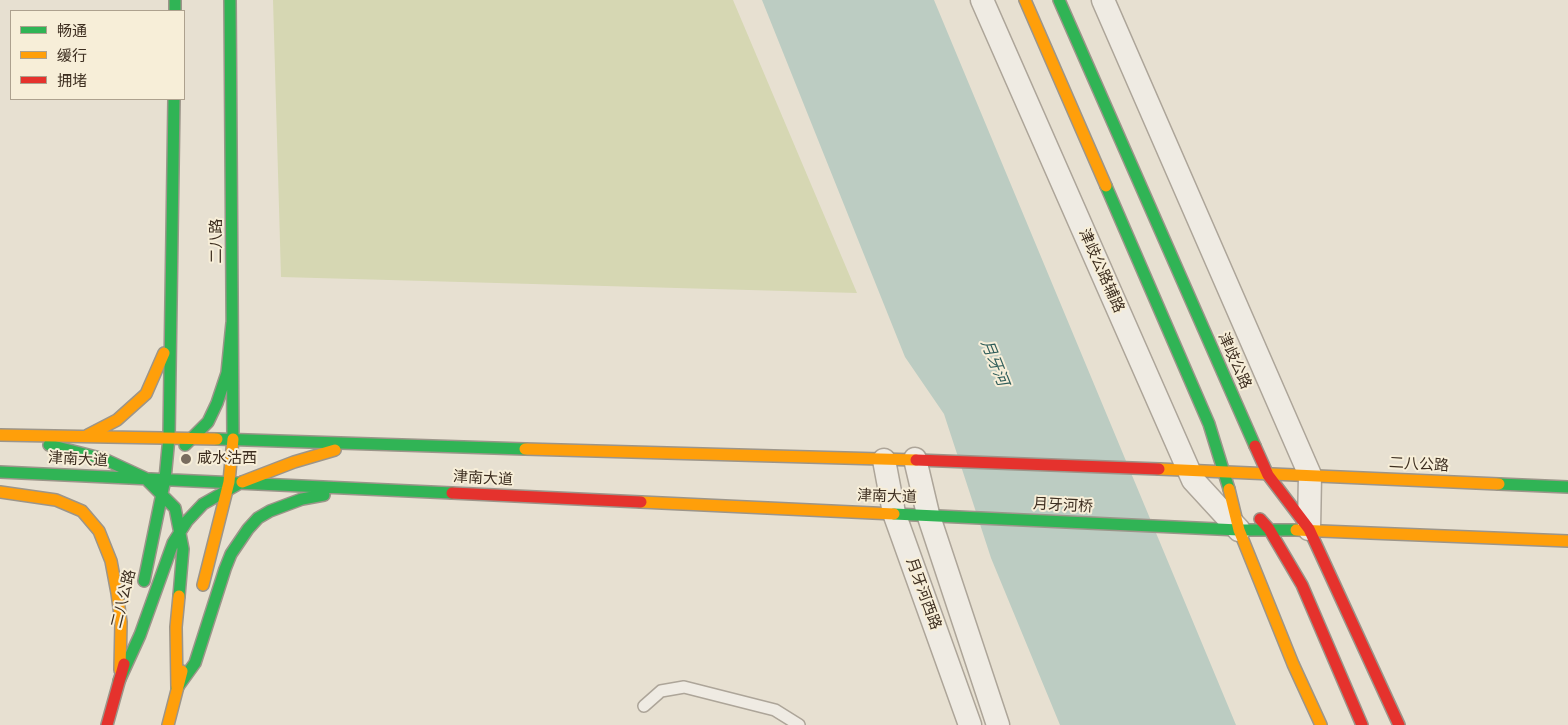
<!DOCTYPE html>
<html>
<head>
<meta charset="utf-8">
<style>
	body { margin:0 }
	#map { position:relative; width:1568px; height:725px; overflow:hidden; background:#e7e0d1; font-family:"Times New Roman","Noto Sans SC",serif }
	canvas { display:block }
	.legend { position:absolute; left:10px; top:10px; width:175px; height:90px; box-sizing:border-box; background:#f7eed8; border:1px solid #ada18e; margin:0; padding:6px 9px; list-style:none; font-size:15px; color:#3d2e20 }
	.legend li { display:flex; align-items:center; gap:10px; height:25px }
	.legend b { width:25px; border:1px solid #ada18e }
</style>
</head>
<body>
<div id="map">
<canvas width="1568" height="725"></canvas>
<ul class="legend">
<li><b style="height:6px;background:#30b455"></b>畅通</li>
<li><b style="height:6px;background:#ff9f0a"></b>缓行</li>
<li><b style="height:6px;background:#e5322d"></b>拥堵</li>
</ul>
</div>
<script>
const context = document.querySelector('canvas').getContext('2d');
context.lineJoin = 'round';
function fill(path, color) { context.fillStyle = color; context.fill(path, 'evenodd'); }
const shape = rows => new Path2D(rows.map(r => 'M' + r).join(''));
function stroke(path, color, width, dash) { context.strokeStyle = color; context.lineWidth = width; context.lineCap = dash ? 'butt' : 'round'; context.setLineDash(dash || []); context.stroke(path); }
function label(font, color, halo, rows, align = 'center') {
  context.font = font + ' "Times New Roman","Noto Sans SC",serif'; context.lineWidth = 4; context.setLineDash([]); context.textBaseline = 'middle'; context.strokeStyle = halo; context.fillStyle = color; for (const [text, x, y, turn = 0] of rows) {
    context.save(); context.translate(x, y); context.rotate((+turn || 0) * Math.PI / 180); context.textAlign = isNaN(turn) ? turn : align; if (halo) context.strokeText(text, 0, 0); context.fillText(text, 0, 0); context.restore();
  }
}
const green = shape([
	[273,0,733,0,857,293,281,277]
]);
const water = shape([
	[762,0,934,0,1236,725,1060,725,991,558,944,414,905,357]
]);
const lane = shape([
	[644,706,661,691,684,687,775,710,799,725]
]);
const street = shape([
	[982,0,1193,480,1239,530],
	[1103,0,1310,475,1309,529],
	[915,459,928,514,998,725],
	[884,460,894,513,970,725]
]);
const fast = shape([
	[175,0,175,11],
	[230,0,233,439],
	[1059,0,1255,446],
	[1106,186,1209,424,1229,489],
	[169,437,174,99],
	[217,439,525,449],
	[49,445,104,459,145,478,175,508,183,549,179,596],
	[185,445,208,422,217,403,227,373,232,323],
	[0,472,452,493],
	[1499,484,1568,487],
	[894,514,1239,530,1296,530],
	[144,581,165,479,169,437],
	[119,681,140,635,173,543,187,521,203,504,242,482],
	[177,688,195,663,225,569,231,554,248,529,258,518,270,511,302,499,324,495]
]);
const slow = shape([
	[1025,0,1106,186],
	[0,435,217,439],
	[88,435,117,420,146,394,164,353],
	[525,449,916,460],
	[1159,469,1499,484],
	[242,482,294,462,335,450],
	[1229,489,1239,530,1293,664,1321,725],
	[0,492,56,500,82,511,99,531,111,561,117,593,121,622,120,670],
	[641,502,894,514],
	[1296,530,1568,541],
	[203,585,229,482,233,439],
	[177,688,176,627,179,596],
	[168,725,182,671]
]);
const jam = shape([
	[1255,446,1268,475,1309,529,1399,725],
	[916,460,1159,469],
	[452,493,641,502],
	[1260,519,1269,529,1302,585,1362,725],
	[107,725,124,664]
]);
const markers = [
	[186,459,6,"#786c5e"]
];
const streetNames = [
	["二八路",217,241,-90],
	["津歧公路辅路",1101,271,66],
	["津歧公路",1234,361,66],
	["津南大道",78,460,3],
	["二八公路",1419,465,3],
	["津南大道",483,479,3],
	["津南大道",887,497,2],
	["月牙河桥",1063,506,3],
	["月牙河西路",923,594,70],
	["二八公路",124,599,-76]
];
const poiNames = [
	["咸水沽西",197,459]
];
const waterNames = [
	["月牙河",994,363,68]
];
fill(green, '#d6d7b3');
fill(water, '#bcccc2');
stroke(lane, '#ada599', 14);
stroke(street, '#ada599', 25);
stroke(fast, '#9c958a', 14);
stroke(slow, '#9c958a', 14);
stroke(jam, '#9c958a', 14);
stroke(lane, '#efebe3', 11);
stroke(street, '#efebe3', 22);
stroke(fast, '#30b455', 11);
stroke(slow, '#ff9f0a', 11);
stroke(jam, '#e5322d', 11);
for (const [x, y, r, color] of markers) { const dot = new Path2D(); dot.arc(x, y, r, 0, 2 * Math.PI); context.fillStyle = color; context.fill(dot); stroke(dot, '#f7eed8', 2); }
label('15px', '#3d2e20', '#f7eed8', streetNames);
label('15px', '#3d2e20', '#f7eed8', poiNames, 'left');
label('italic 16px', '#2f5d5a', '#f7eed8', waterNames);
</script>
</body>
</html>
